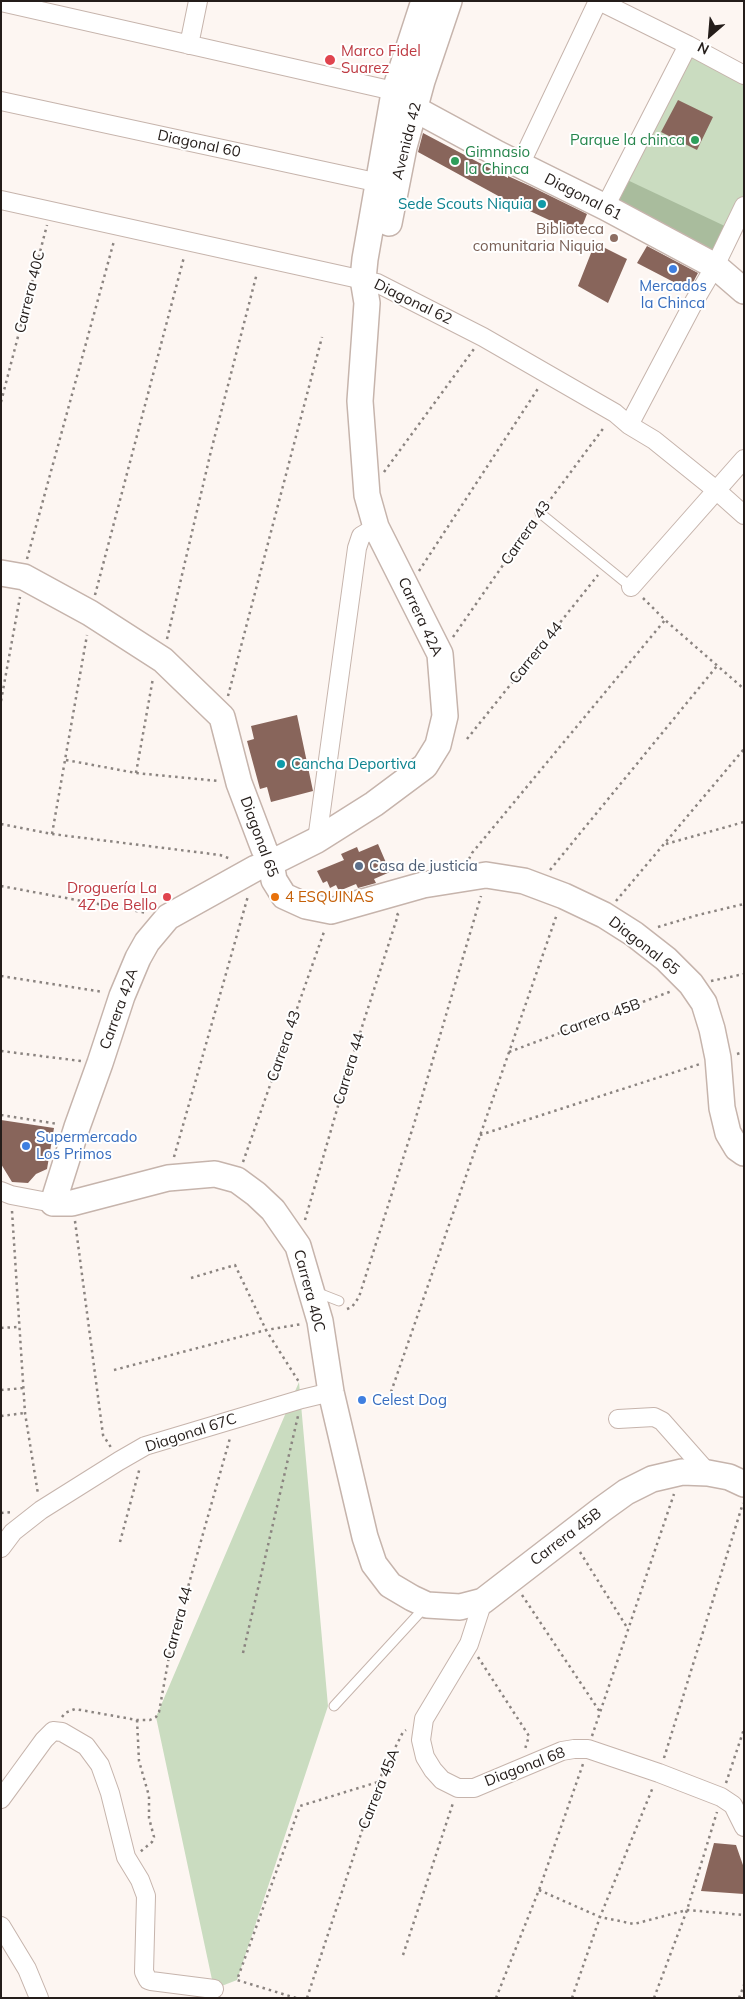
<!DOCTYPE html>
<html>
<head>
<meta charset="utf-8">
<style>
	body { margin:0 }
	#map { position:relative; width:745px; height:1999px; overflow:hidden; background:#fdf6f2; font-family:Mulish,sans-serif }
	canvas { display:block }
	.frame { position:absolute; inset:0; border:2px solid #241d1a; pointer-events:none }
	.north { position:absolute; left:685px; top:10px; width:50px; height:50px; -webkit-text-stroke:4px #fff; paint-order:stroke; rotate:207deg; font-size:14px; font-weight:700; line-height:20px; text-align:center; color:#241d1a }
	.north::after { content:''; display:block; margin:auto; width:18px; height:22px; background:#241d1a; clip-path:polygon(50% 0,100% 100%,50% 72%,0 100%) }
</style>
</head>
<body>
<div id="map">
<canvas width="745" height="1999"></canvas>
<div class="frame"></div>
<div class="north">N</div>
</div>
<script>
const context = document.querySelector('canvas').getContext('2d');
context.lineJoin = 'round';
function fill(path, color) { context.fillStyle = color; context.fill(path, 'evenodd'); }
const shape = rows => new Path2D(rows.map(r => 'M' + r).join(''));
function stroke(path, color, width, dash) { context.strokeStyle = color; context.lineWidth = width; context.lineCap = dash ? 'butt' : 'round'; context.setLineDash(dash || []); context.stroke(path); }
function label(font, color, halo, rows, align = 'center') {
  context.font = font + ' Mulish,sans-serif'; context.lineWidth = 4; context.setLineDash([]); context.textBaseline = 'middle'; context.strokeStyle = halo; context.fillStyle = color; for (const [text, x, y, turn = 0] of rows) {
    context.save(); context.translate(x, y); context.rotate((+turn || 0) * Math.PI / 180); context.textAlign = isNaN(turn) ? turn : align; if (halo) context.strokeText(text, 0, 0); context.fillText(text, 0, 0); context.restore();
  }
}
const green = shape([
	[692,52,744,82,744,197,717,249,616,200],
	[299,1382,328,1706,237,1980,214,1989,156,1717]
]);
const forest = shape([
	[623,178,729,228,715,255,611,204]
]);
const building = shape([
	[678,100,713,117,697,150,661,132],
	[423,133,508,178,508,176,530,186,587,214,579,234,502,198,418,152],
	[595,243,627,259,608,303,578,286],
	[647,246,698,273,689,290,637,263],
	[297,715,313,791,271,802,267,787,260,789,247,741,254,739,251,726],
	[378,844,390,872,374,879,376,883,358,888,356,884,339,891,336,885,330,888,327,881,323,883,317,871,344,860,341,854,357,847,359,852],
	[1,1120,54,1128,47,1169,36,1174,28,1183,12,1182,1,1164],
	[714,1843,736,1845,744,1868,744,1894,701,1891]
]);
const path = shape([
	[1,402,47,225],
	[384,472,474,349],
	[547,504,605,426],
	[27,559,114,241],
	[419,571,539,387],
	[95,595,184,257],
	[643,598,665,620,744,689],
	[453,637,533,522],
	[167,639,211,451,257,273],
	[228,696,322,337],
	[1,701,20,597],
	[467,739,598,575],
	[66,760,136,773,218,781],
	[136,773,153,678],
	[1,824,52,834,220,855,231,859],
	[52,834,87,635],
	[666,844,744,822],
	[469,859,472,853,665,620],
	[550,870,717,666],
	[1,886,147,913],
	[616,901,744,749],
	[658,927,698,915,744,904],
	[1,976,103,992],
	[711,981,744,974],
	[1,1051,81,1061],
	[509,1052,672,991],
	[737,1054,744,1052],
	[1,1115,58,1124],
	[480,1135,700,1064],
	[174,1157,248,896],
	[243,1162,325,929],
	[12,1211,25,1413,38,1494],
	[305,1220,351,1061,398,915,396,912],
	[75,1221,103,1435,112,1449],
	[191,1278,235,1265,266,1330,299,1382],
	[347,1309,352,1307,359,1297,414,1124,481,896],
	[1,1328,18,1327],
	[114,1370,266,1330,302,1324],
	[1,1390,24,1388],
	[391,1392,557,914],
	[1,1416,25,1413],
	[1,1513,12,1512],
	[120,1542,140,1467],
	[580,1552,628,1629],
	[522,1595,600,1712],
	[243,1653,298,1416],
	[478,1657,529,1736,525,1749],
	[62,1717,65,1713,75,1709,137,1720,150,1720,156,1717,159,1712,170,1651,230,1438],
	[137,1720,139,1761,149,1796,149,1818,154,1837,152,1842,140,1852],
	[592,1736,674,1494],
	[664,1758,743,1503],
	[726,1783,744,1729],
	[539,1890,600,1917,634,1924,687,1910,744,1915],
	[403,1955,453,1803],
	[296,1998,237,1980,300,1806,378,1782],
	[307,1998,378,1782,403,1732,406,1730],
	[496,1998,539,1890,583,1764],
	[572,1998,600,1917,653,1787],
	[654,1998,687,1910,717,1812],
	[739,1998,744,1985]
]);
const lane = shape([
	[540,513,631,587],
	[316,1292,339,1301],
	[334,1706,425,1607]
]);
const street = shape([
	[599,1,688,45,744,75],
	[1,2,385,89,394,93],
	[189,45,198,1],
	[1,101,389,185],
	[520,165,598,1],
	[1,200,377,283,483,337,615,413,629,425,654,440,716,490,744,515],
	[605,207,688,45],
	[629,425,695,300,715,266,744,206],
	[631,587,744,459],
	[317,840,357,548,361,536,376,527],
	[1,1191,11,1195,53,1203],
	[618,1419,654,1417,662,1421,708,1473],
	[1,1548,13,1532,41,1510,119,1461,145,1446,302,1399,331,1392],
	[483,1601,469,1644,424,1719,421,1740,425,1757,433,1770,442,1780,458,1788,474,1788,562,1751,574,1749,588,1749,659,1773,721,1797,733,1805,744,1827],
	[1,1799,44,1740,53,1731,62,1732,86,1746,100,1765,110,1793,126,1857,140,1880,146,1896,144,1972,148,1980,151,1981,214,1989],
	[1,1926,27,1969,39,1998]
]);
const secondary = shape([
	[424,1,394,93,365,259,363,279,367,303,360,401,367,495,376,527,440,654,445,716,438,745,425,766,374,804,317,840,271,863,256,868,168,917,147,942,138,958,122,996,100,1063,77,1127,53,1203,72,1203,168,1178,215,1174,237,1180,256,1194,273,1210,298,1246,320,1321,331,1392,365,1537,374,1564,390,1585,412,1598,427,1605,460,1607,483,1601,601,1510,626,1492,652,1479,682,1472,708,1473,729,1477,744,1484],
	[394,93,415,109,498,154,605,207,715,266,744,291],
	[389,223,404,147,422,81,449,1],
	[1,573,24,577,90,613,163,660,222,717,239,783,264,849,271,863,274,880,284,896,306,906,331,911,423,885,486,875,524,881,564,896,604,915,634,934,666,959,691,984,704,1003,712,1029,718,1058,722,1108,728,1133,737,1148,744,1153]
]);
const markers = [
	[330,60,6,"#e0444e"],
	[695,140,5,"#2e9e5b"],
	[455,161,5,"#2e9e5b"],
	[542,204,5,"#0f9aa8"],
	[614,238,5,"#8d6e63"],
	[673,269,5,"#3f7fe0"],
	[281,764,5,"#0f9aa8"],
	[359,866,5,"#5c6f8a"],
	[167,897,5,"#e0444e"],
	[275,897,5,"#e8710a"],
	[26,1146,5,"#3f7fe0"],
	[362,1400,5,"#3f7fe0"]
];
const healthNames = [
	["Marco Fidel",341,51],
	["Suarez",341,68],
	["Droguería La",157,888,"right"],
	["4Z De Bello",157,905,"right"]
];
const leisureNames = [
	["Parque la chinca",685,140],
	["Gimnasio",465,152,"left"],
	["la Chinca",465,169,"left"]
];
const streetNames = [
	["Avenida 42",407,141,-76],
	["Diagonal 60",199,144,12],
	["Diagonal 61",583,197,27],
	["Carrera 40C",30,292,-76],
	["Diagonal 62",413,302,26],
	["Carrera 43",526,533,-55],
	["Carrera 42A",420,617,65],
	["Carrera 44",536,653,-51],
	["Diagonal 65",259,837,70],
	["Diagonal 65",644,946,38],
	["Carrera 42A",119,1009,-70],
	["Carrera 45B",600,1018,-20],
	["Carrera 43",284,1046,-71],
	["Carrera 44",349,1069,-73],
	["Carrera 40C",309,1291,75],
	["Diagonal 67C",191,1433,-18],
	["Carrera 45B",566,1537,-37],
	["Carrera 44",178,1623,-75],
	["Diagonal 68",525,1767,-21],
	["Carrera 45A",379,1789,-68]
];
const cultureNames = [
	["Sede Scouts Niquia",532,204],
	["Cancha Deportiva",291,764,"left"]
];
const educationNames = [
	["Biblioteca",604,229],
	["comunitaria Niquia",604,246]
];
const shopNames = [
	["Mercados",673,286,"center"],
	["la Chinca",673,303,"center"],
	["Supermercado",36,1137],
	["Los Primos",36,1154],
	["Celest Dog",372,1400]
];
const serviceNames = [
	["Casa de justicia",369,866]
];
const foodNames = [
	["4 ESQUINAS",285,897]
];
fill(green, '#cadcc0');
fill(forest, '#a9bc9d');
fill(building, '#88655b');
stroke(lane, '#c6b4ac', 11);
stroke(street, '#c6b4ac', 20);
stroke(secondary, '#c6b4ac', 28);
stroke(path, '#8b8480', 2.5, [2.5, 4]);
stroke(lane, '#fff', 9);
stroke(street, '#fff', 18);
stroke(secondary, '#fff', 25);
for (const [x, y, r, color] of markers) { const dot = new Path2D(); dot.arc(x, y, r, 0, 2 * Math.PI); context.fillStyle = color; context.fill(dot); stroke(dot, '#fff', 2); }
label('15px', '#be3a42', '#fff', healthNames, 'left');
label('15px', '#27864d', '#fff', leisureNames, 'right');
label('15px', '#241d1a', '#fff', streetNames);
label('15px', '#0d838f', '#fff', cultureNames, 'right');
label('15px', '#785e54', '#fff', educationNames, 'right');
label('15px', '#366cbe', '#fff', shopNames, 'left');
label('15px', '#4e5e75', '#fff', serviceNames, 'left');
label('15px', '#c56008', '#fff', foodNames, 'left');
</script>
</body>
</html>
